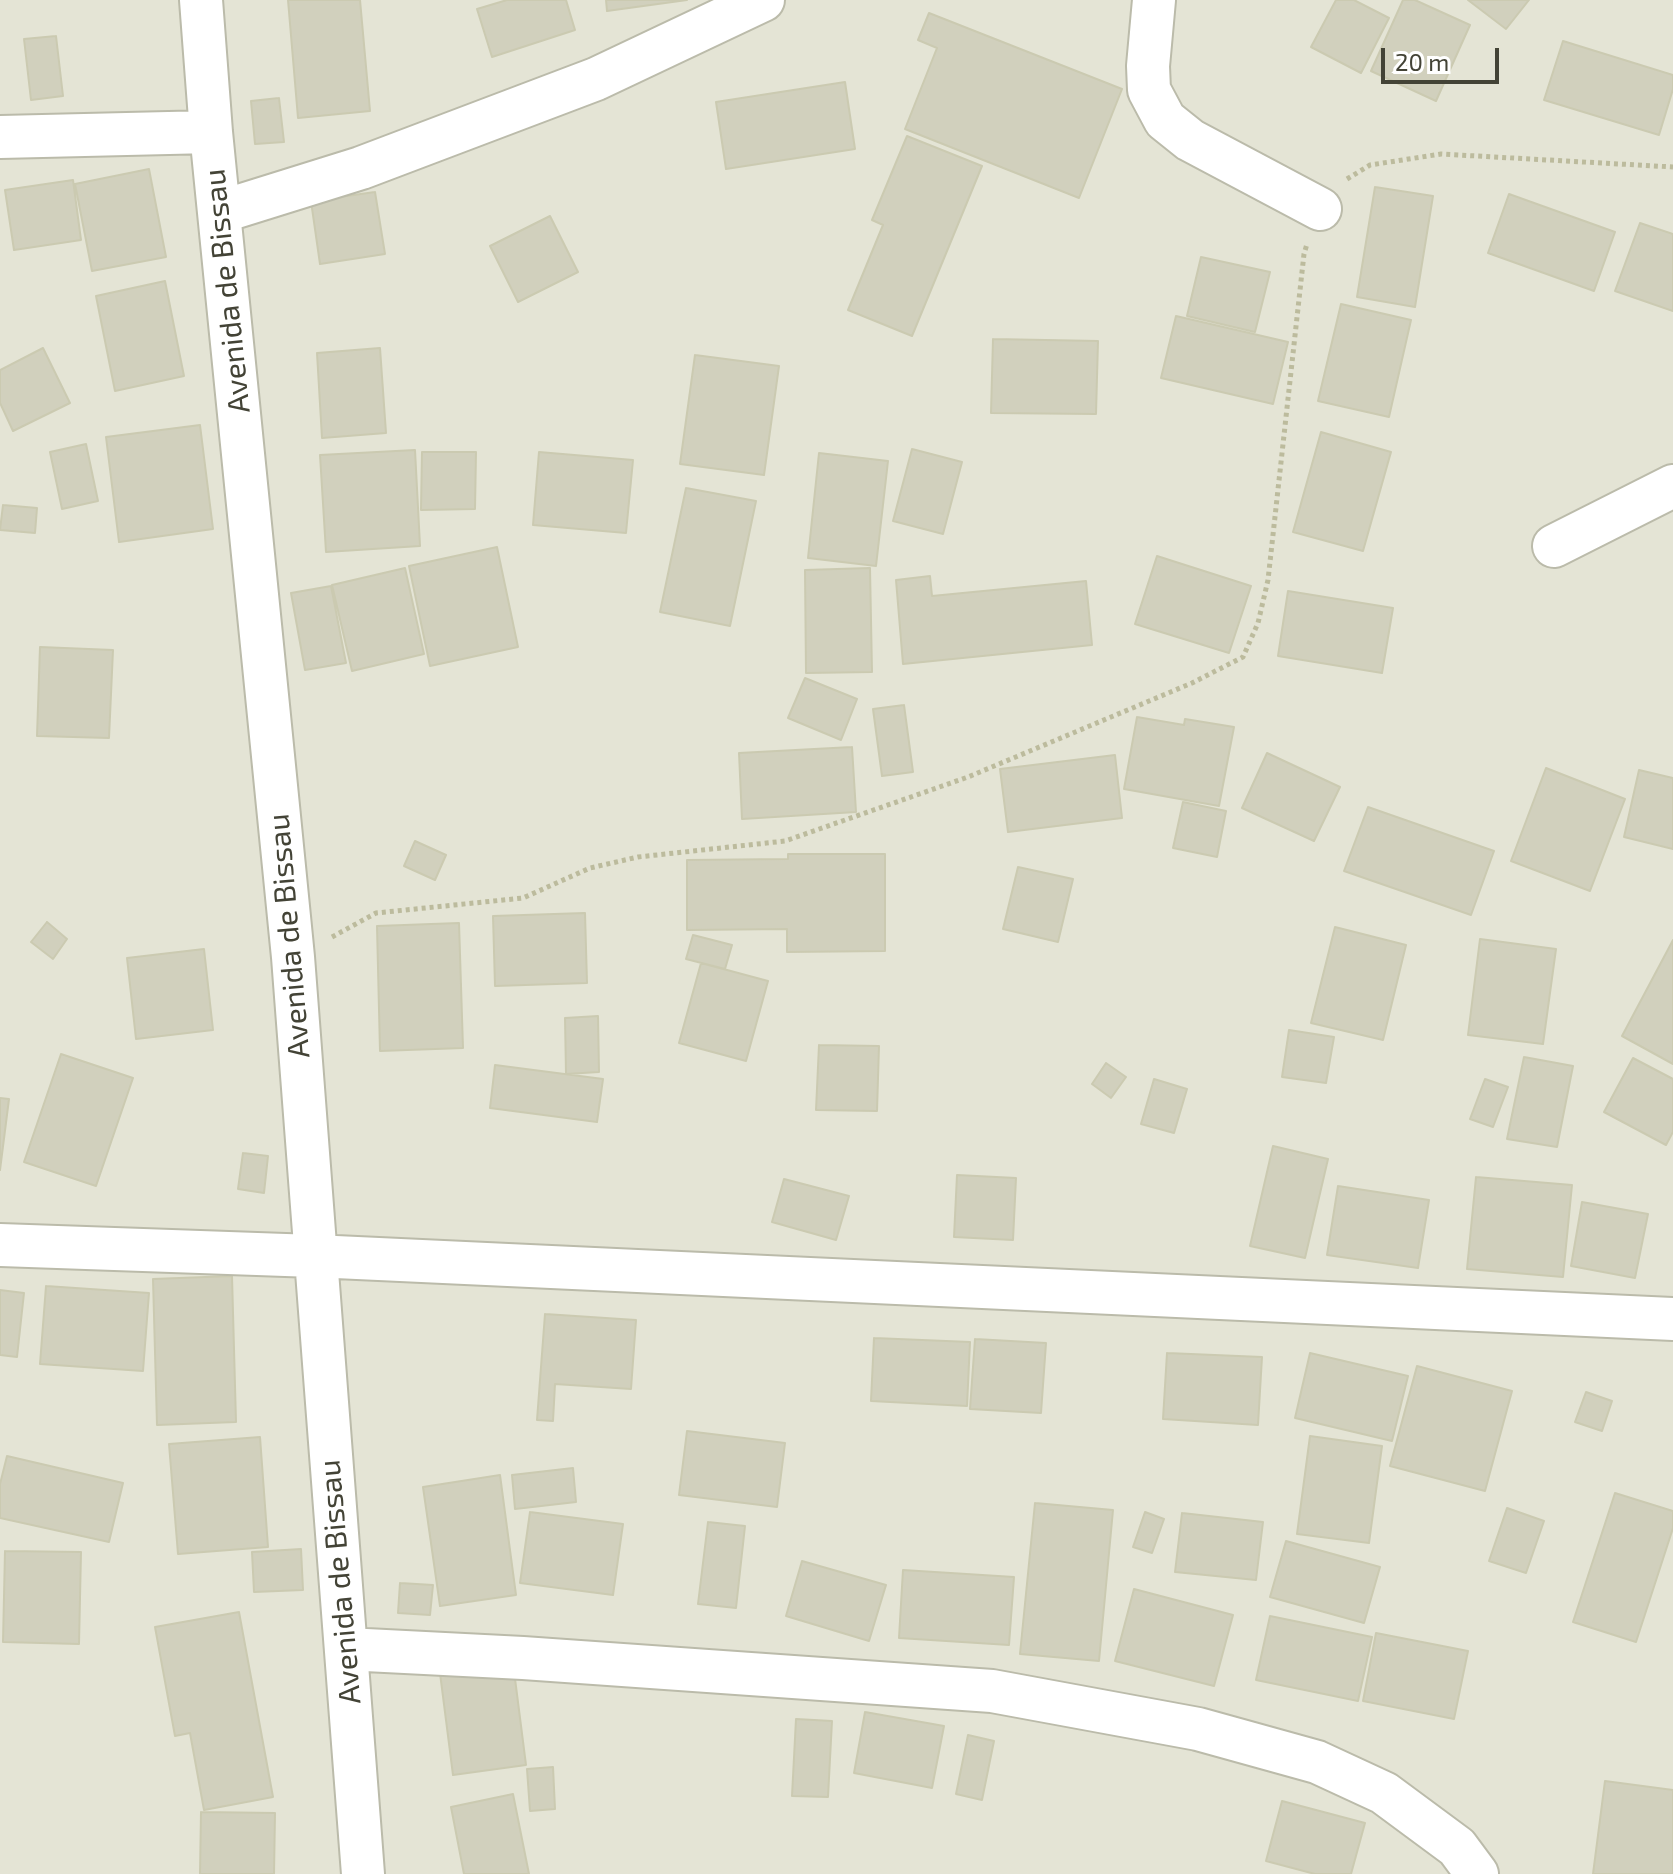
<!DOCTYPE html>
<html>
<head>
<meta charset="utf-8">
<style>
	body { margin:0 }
	#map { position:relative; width:1673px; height:1874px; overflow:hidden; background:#f1f1e7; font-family:"Exo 2",sans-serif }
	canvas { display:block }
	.scale { position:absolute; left:1381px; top:48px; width:118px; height:36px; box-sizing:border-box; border:4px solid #434336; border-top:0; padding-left:10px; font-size:24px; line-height:28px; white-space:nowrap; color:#434336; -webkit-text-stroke:6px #fff; paint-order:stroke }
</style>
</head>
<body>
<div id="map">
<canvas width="1673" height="1874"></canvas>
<div class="scale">20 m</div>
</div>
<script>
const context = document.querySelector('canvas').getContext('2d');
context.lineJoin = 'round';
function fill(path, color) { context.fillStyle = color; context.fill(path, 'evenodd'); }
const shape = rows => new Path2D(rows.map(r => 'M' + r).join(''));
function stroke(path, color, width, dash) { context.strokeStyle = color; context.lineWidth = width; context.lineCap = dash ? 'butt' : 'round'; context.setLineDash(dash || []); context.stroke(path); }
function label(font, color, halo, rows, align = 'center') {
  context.font = font + ' "Exo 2",sans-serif'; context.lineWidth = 7; context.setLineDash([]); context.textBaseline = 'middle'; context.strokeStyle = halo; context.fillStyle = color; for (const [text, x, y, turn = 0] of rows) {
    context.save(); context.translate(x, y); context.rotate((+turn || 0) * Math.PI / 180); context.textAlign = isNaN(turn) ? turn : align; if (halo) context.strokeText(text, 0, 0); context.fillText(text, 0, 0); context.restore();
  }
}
const residential = shape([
	[0,0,1673,0,1673,1874,0,1874]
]);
const building = shape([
	[288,0,360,0,370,111,298,118,288,0],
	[507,0,566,0,575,30,492,57,477,9,507,0],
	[606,0,687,0,607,11,606,0],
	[1336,0,1354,0,1389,18,1361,73,1311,47,1336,0],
	[1403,0,1415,0,1470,25,1436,101,1371,71,1403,0],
	[1468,0,1529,0,1506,29,1468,0],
	[929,13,1122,89,1079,198,905,129,937,48,918,40,929,13],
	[56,36,63,96,31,100,24,39,56,36],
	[1563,41,1673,75,1673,89,1659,135,1544,100,1563,41],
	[845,82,855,149,726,169,716,102,845,82],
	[279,98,284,142,255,144,251,101,279,98],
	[907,136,982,166,912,336,848,310,883,225,872,220,907,136],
	[149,169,166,257,92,271,75,184,149,169],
	[73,180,81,240,14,250,5,190,73,180],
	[1375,187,1433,196,1415,307,1357,297,1375,187],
	[375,192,385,254,320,264,311,201,375,192],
	[1509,194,1615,232,1594,291,1488,253,1509,194],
	[550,216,578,272,518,302,490,246,550,216],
	[1640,223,1673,234,1673,311,1615,291,1640,223],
	[1201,257,1270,272,1255,332,1187,316,1201,257],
	[165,281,184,376,115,391,96,296,165,281],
	[1341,304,1411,320,1389,417,1318,401,1341,304],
	[1176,316,1288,342,1273,404,1161,378,1176,316],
	[993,339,1098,341,1096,414,991,413,993,339],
	[43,348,70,403,13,431,0,403,0,370,43,348],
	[380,348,386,433,322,438,317,353,380,348],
	[695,355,779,366,764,475,680,464,695,355],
	[200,425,213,529,119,542,106,437,200,425],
	[1321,432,1391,452,1363,551,1293,532,1321,432],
	[86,444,98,501,62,509,50,452,86,444],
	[912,449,962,462,943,534,893,521,912,449],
	[415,450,420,546,326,552,320,455,415,450],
	[422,452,476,452,475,509,421,510,422,452],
	[539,452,633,460,626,533,533,525,539,452],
	[819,453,888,461,876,566,808,558,819,453],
	[686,488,756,501,730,626,660,612,686,488],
	[3,505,37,508,35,533,0,530,3,505],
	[497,547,518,647,430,666,409,566,497,547],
	[1157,556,1251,586,1229,653,1135,624,1157,556],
	[405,568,424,654,352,671,332,585,405,568],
	[870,568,872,672,806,673,805,570,870,568],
	[930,576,932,596,1086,581,1092,645,903,664,896,580,930,576],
	[331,586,346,663,305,670,291,593,331,586],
	[1288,591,1393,608,1382,673,1278,656,1288,591],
	[40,647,113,650,109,738,37,736,40,647],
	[805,678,857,699,841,740,788,718,805,678],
	[904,705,913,772,882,776,873,709,904,705],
	[1137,717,1184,725,1185,719,1234,727,1219,806,1124,789,1137,717],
	[852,747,856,812,742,819,739,753,852,747],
	[1267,753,1340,787,1314,841,1242,808,1267,753],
	[1115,755,1122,818,1008,832,1000,769,1115,755],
	[1546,768,1625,799,1590,891,1511,861,1546,768],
	[1639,770,1673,778,1673,849,1624,837,1639,770],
	[1183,802,1226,811,1217,857,1173,848,1183,802],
	[1368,807,1494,851,1471,915,1344,871,1368,807],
	[415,841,446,855,435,880,404,866,415,841],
	[788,854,885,854,885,951,787,952,787,929,687,930,687,860,788,859,788,854],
	[1018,867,1073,879,1058,942,1003,929,1018,867],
	[585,913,587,983,495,986,493,916,585,913],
	[47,922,67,939,53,959,31,942,47,922],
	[459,923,463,1048,380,1051,377,926,459,923],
	[1335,927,1406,945,1383,1040,1311,1023,1335,927],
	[693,935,732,945,725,969,686,959,693,935],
	[1480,939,1556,949,1543,1044,1468,1035,1480,939],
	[1673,940,1673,1064,1622,1036,1673,940],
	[204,949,213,1030,136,1039,127,958,204,949],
	[701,963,768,981,746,1061,679,1043,701,963],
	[598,1016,599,1072,566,1074,565,1018,598,1016],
	[1289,1030,1334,1037,1326,1083,1282,1077,1289,1030],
	[819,1045,879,1046,877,1111,816,1110,819,1045],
	[61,1054,133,1078,96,1186,24,1162,61,1054],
	[1524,1057,1573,1066,1557,1147,1507,1139,1524,1057],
	[1633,1058,1673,1079,1673,1132,1666,1145,1604,1112,1633,1058],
	[1106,1063,1126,1077,1111,1098,1092,1084,1106,1063],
	[495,1065,603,1079,597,1122,490,1108,495,1065],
	[1154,1079,1187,1089,1174,1133,1141,1124,1154,1079],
	[1485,1079,1508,1087,1493,1127,1470,1119,1485,1079],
	[0,1098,9,1099,0,1170,0,1098],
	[1273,1146,1328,1159,1305,1258,1250,1246,1273,1146],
	[243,1153,268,1156,264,1193,238,1189,243,1153],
	[957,1175,1016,1178,1013,1240,954,1237,957,1175],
	[1476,1177,1572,1185,1563,1277,1467,1269,1476,1177],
	[784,1179,849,1196,836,1240,772,1222,784,1179],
	[1338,1186,1429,1200,1418,1268,1327,1255,1338,1186],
	[1582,1202,1648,1214,1635,1278,1571,1266,1582,1202],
	[232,1276,236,1422,157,1425,153,1279,232,1276],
	[46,1286,149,1293,143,1371,40,1364,46,1286],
	[0,1290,24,1293,17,1357,0,1355,0,1290],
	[545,1314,636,1320,631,1389,555,1384,553,1421,537,1420,545,1314],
	[874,1338,970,1342,967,1406,871,1401,874,1338],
	[975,1339,1046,1343,1041,1413,970,1409,975,1339],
	[1167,1353,1262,1357,1258,1425,1163,1419,1167,1353],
	[1310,1353,1408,1376,1392,1441,1295,1418,1310,1353],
	[1417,1366,1512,1391,1485,1491,1390,1466,1417,1366],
	[1586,1392,1612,1401,1602,1431,1575,1422,1586,1392],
	[687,1431,785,1443,777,1507,679,1495,687,1431],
	[1310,1436,1382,1446,1369,1543,1297,1534,1310,1436],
	[260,1437,268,1547,178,1554,169,1444,260,1437],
	[7,1456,123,1483,109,1542,0,1518,0,1484,7,1456],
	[573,1468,576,1502,515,1509,512,1475,573,1468],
	[500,1475,516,1595,440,1606,423,1487,500,1475],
	[1615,1493,1673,1511,1673,1528,1636,1642,1573,1622,1615,1493],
	[1035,1503,1113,1510,1099,1661,1020,1654,1035,1503],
	[1507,1508,1544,1521,1526,1573,1489,1561,1507,1508],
	[530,1512,623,1524,613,1595,520,1583,530,1512],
	[1145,1512,1164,1519,1152,1553,1133,1547,1145,1512],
	[1182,1513,1263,1522,1256,1580,1175,1572,1182,1513],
	[708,1522,745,1526,736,1608,698,1604,708,1522],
	[1286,1541,1380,1567,1364,1623,1270,1597,1286,1541],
	[301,1549,303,1590,254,1592,252,1552,301,1549],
	[5,1551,81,1552,79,1644,3,1642,5,1551],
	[802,1561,886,1585,869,1641,786,1616,802,1561],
	[903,1570,1014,1577,1009,1645,899,1638,903,1570],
	[400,1583,433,1585,430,1615,398,1613,400,1583],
	[1134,1589,1233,1615,1214,1686,1115,1661,1134,1589],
	[239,1612,273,1797,204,1810,190,1733,175,1736,155,1627,239,1612],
	[1270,1616,1372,1637,1358,1701,1256,1680,1270,1616],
	[1376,1633,1468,1651,1454,1719,1363,1701,1376,1633],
	[513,1663,526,1765,453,1775,440,1673,513,1663],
	[865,1712,944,1726,932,1788,854,1773,865,1712],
	[796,1719,832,1721,828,1797,792,1796,796,1719],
	[968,1735,994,1741,982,1800,956,1794,968,1735],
	[553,1767,555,1809,530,1811,527,1769,553,1767],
	[1605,1781,1673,1790,1673,1874,1593,1874,1605,1781],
	[513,1794,529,1874,464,1874,451,1807,513,1794],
	[1282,1801,1365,1823,1351,1874,1315,1874,1266,1861,1282,1801],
	[201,1812,275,1813,274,1874,200,1874,201,1812]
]);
const path = shape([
	[1347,179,1370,165,1441,154,1673,167],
	[332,937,376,913,523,898,590,868,638,857,785,841,968,777,1192,683,1243,657,1258,623,1268,580,1304,254,1307,244]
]);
const minor = shape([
	[201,0,211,132,293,957,363,1874],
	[1154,0,1148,66,1149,90,1165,120,1190,140,1320,209],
	[0,137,211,132],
	[220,212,361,168,596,79,763,0],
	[1554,546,1673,486],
	[0,1245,314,1256,1673,1319],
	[346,1649,523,1658,992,1691,1198,1729,1317,1762,1384,1793,1457,1847,1477,1874]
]);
const streetNames = [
	["Avenida de Bissau",227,291,-96],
	["Avenida de Bissau",289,936,-95],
	["Avenida de Bissau",340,1582,-95]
];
fill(residential, '#e4e4d5');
fill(building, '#d1d0bd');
stroke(building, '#cbcab1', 2);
stroke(minor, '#bba', 46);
stroke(path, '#bcbb9d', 5, [4, 4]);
stroke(minor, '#fff', 42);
label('30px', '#434336', '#fff', streetNames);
</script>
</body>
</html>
